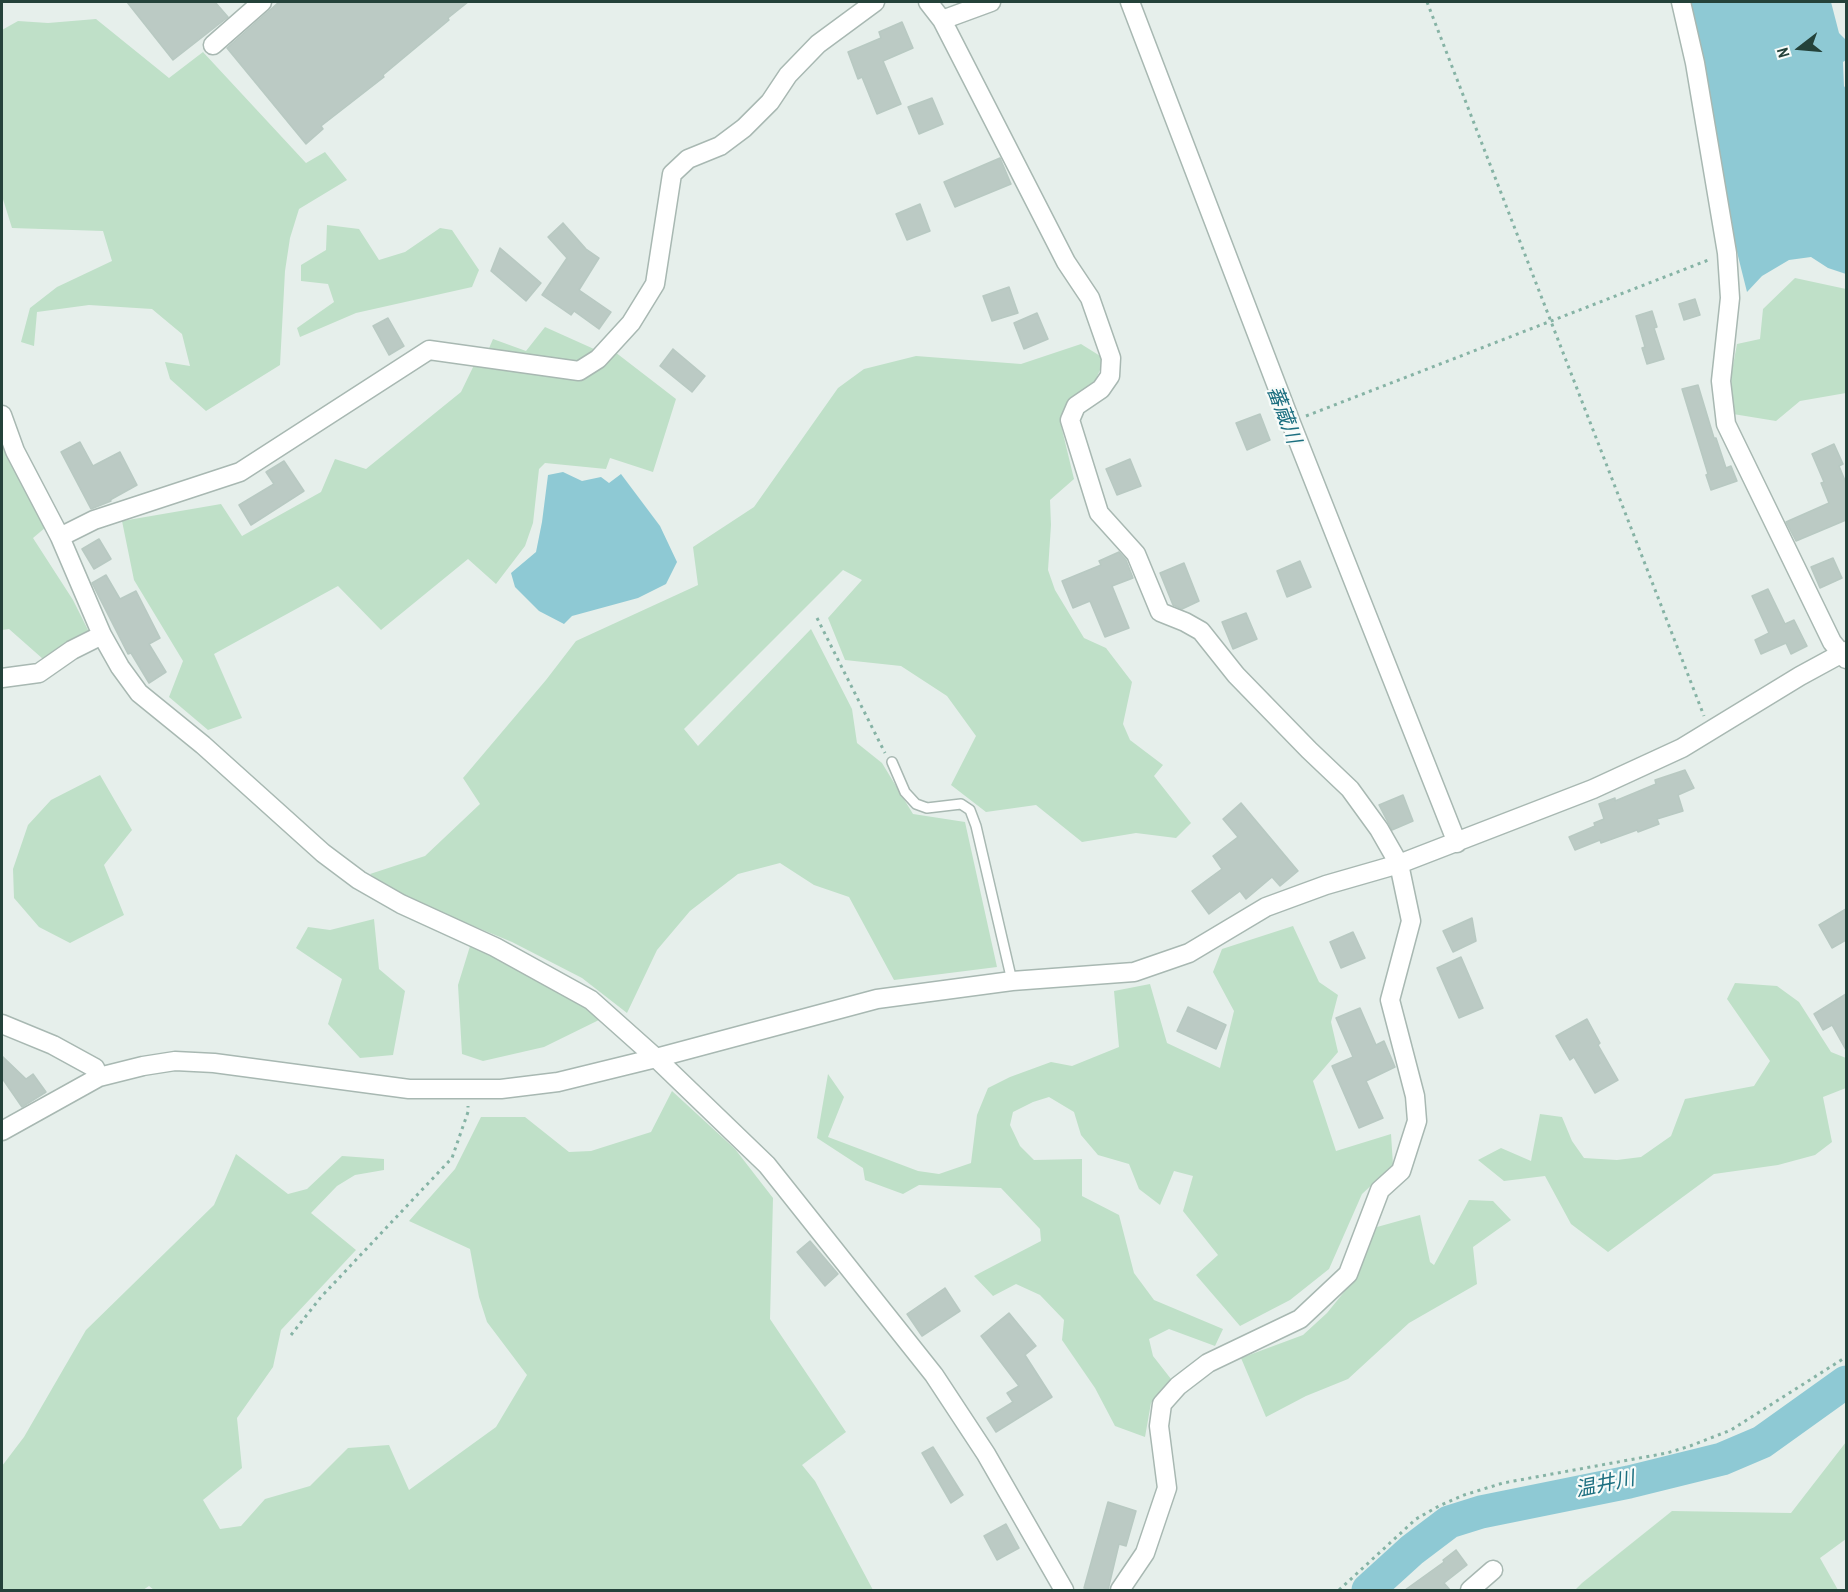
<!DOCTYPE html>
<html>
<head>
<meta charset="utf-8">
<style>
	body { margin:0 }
	#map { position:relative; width:1848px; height:1592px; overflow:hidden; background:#e6efeb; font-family:"Archivo Narrow",sans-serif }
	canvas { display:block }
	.frame { position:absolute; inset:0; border:3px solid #24423a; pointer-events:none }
	.north { position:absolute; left:1770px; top:18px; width:60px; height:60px; -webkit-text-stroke:4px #f7fbf9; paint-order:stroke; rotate:254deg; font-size:16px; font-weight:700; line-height:24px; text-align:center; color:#24423a }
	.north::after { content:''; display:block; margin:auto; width:21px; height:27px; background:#24423a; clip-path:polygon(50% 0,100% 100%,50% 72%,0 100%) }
</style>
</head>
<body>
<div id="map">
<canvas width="1848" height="1592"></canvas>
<div class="frame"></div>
<div class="north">N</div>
</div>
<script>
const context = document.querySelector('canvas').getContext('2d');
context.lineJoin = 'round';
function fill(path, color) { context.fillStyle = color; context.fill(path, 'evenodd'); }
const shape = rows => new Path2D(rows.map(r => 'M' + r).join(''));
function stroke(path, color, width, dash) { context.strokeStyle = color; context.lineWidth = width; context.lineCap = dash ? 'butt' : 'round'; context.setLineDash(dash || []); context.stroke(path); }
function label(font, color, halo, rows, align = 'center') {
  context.font = font + ' "Archivo Narrow","Noto Sans JP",sans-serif'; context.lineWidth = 4.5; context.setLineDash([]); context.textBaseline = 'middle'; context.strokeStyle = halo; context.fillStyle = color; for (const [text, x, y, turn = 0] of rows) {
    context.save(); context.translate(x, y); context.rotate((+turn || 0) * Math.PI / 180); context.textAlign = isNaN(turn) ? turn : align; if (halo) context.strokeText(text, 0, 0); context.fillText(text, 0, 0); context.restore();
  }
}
const green = shape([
	[96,19,169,78,203,52,306,163,325,152,347,180,299,209,290,238,285,271,280,365,206,411,170,379,165,362,190,366,182,334,152,309,89,305,37,312,34,346,21,342,30,308,57,287,112,261,103,231,12,228,2,196,2,30,18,21,48,23],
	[327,225,359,229,379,260,405,252,440,228,452,230,479,270,472,287,356,313,300,337,297,328,334,302,328,284,301,281,301,265,326,250],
	[1795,278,1846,289,1846,393,1800,401,1776,421,1733,414,1731,376,1737,344,1760,339,1763,309],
	[545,327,594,349,578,367,487,353,493,339,526,351],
	[1081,344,1105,359,1095,381,1068,401,1060,421,1074,479,1050,500,1051,525,1048,570,1055,590,1084,638,1106,648,1132,682,1123,724,1130,740,1163,765,1154,776,1191,823,1176,838,1136,833,1082,842,1036,805,986,812,951,785,976,736,947,696,901,666,845,660,828,618,862,580,843,570,684,729,698,746,811,629,852,709,857,743,882,763,913,814,965,822,997,967,894,980,849,897,814,885,780,863,738,874,690,911,657,950,627,1013,582,978,512,942,396,894,370,874,425,856,480,804,463,778,546,680,576,641,698,585,693,547,754,507,838,388,864,369,916,356,1021,364],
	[615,352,676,399,653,472,610,458,606,469,545,463,539,469,533,523,525,546,496,584,468,559,381,630,338,586,214,654,242,718,208,730,169,697,183,661,134,580,122,521,221,504,242,536,321,492,335,459,366,469,461,392,476,361,582,376],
	[2,437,46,527,33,538,73,600,89,632,43,659,9,629,2,630],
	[100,775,132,830,104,865,124,915,70,943,39,927,14,898,13,869,28,825,51,800],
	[374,919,379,969,405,991,393,1055,360,1058,328,1024,342,979,296,948,308,927,330,930],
	[1293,926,1319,982,1338,995,1331,1022,1338,1052,1313,1081,1336,1151,1391,1134,1393,1165,1362,1194,1329,1269,1290,1300,1240,1326,1196,1275,1218,1255,1183,1211,1193,1176,1174,1171,1160,1205,1139,1189,1129,1164,1098,1155,1081,1135,1074,1112,1049,1097,1033,1102,1013,1112,1010,1125,1020,1146,1034,1160,1082,1159,1082,1196,1119,1215,1134,1273,1154,1300,1223,1329,1215,1346,1169,1329,1149,1339,1153,1356,1171,1379,1151,1403,1145,1437,1115,1426,1095,1388,1062,1340,1064,1320,1040,1295,1016,1284,993,1296,974,1276,1041,1241,1040,1229,1001,1188,919,1185,903,1194,865,1180,863,1168,817,1138,828,1074,844,1097,828,1137,918,1171,939,1174,971,1163,977,1115,988,1088,1010,1077,1051,1062,1072,1066,1119,1047,1114,991,1150,984,1167,1043,1220,1068,1234,1011,1213,972,1222,949],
	[471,943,565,991,601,1019,544,1047,483,1061,462,1054,458,985],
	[1735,983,1777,986,1799,1002,1831,1052,1846,1058,1846,1088,1823,1097,1832,1142,1815,1155,1778,1165,1714,1174,1608,1252,1571,1224,1545,1176,1504,1181,1478,1160,1501,1148,1531,1161,1540,1114,1562,1117,1572,1141,1584,1158,1617,1160,1641,1157,1671,1136,1685,1099,1754,1086,1770,1061,1727,999],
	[672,1091,735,1149,773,1198,770,1319,846,1432,802,1465,815,1481,873,1590,154,1590,149,1586,143,1590,2,1590,2,1466,24,1437,86,1330,214,1205,236,1154,288,1194,307,1189,342,1156,384,1159,384,1170,355,1175,337,1186,311,1213,356,1250,281,1330,273,1367,237,1418,242,1468,203,1500,220,1529,241,1526,265,1499,310,1486,348,1448,389,1445,409,1490,496,1427,527,1375,487,1322,479,1297,470,1249,409,1221,455,1169,481,1117,525,1117,569,1152,591,1151,651,1132],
	[1469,1200,1493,1201,1511,1220,1473,1247,1477,1284,1409,1323,1348,1379,1306,1396,1266,1417,1241,1358,1303,1335,1327,1313,1353,1281,1377,1227,1420,1215,1430,1262,1434,1265],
	[1846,1442,1846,1539,1820,1558,1838,1590,1575,1590,1582,1583,1672,1511,1791,1513]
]);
const water = shape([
	[1690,2,1831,2,1839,33,1846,40,1846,60,1843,62,1844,86,1846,89,1846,274,1828,268,1811,257,1789,260,1762,276,1747,292,1734,240,1703,54],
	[563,472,582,481,601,477,609,483,621,474,660,526,677,562,666,584,638,598,572,616,564,624,539,611,515,587,511,573,536,552,542,522,548,475]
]);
const river = shape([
	[1368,1590,1412,1550,1449,1522,1481,1512,1629,1482,1722,1459,1762,1442,1846,1382]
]);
const building = shape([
	[127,2,215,2,228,17,173,60,127,2],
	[279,2,468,2,448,18,449,20,383,75,384,77,321,126,323,129,306,144,227,48,279,2],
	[902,22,913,48,883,61,901,104,877,114,862,77,858,79,848,52,881,38,879,32,902,22],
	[932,98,943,124,919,134,908,107,932,98],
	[1000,158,1011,184,955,207,944,182,1000,158],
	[920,204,930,231,907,240,896,214,920,204],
	[563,223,586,249,599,258,579,290,611,312,599,329,574,311,571,315,542,295,567,258,548,237,563,223],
	[500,248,541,283,526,301,491,271,500,248],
	[1009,287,1018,313,992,321,983,296,1009,287],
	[1695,299,1700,315,1684,320,1679,304,1695,299],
	[1652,311,1657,327,1654,328,1664,359,1647,364,1642,348,1645,347,1636,316,1652,311],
	[1037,313,1048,339,1024,349,1014,323,1037,313],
	[388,318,404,346,389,355,373,326,388,318],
	[673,349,705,376,692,392,660,366,673,349],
	[1698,385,1714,438,1716,438,1726,468,1731,466,1737,481,1711,490,1706,475,1708,474,1682,389,1698,385],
	[1260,414,1270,440,1247,450,1236,423,1260,414],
	[80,442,93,466,120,452,137,485,110,500,111,501,91,509,61,452,80,442],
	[1834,444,1843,464,1839,466,1846,483,1846,520,1796,541,1786,522,1829,503,1821,483,1824,482,1812,454,1834,444],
	[1130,459,1141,486,1117,495,1106,469,1130,459],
	[284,461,304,491,251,525,239,505,274,484,266,472,284,461],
	[99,539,111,559,94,569,82,549,99,539],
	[1119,552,1126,560,1133,578,1112,586,1129,628,1105,637,1090,601,1073,608,1062,581,1101,565,1099,561,1119,552],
	[1833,558,1842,578,1820,588,1811,567,1833,558],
	[1300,561,1311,587,1287,597,1277,571,1300,561],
	[1184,563,1199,601,1182,609,1173,605,1160,573,1184,563],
	[106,575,120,599,136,591,160,638,149,644,166,672,149,683,131,653,128,654,92,583,106,575],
	[1768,589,1785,624,1794,620,1807,646,1791,654,1786,643,1761,654,1755,640,1769,633,1752,596,1768,589],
	[1246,613,1257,639,1233,649,1222,622,1246,613],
	[1685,770,1694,788,1678,795,1683,811,1657,819,1659,824,1638,832,1637,830,1601,843,1600,840,1575,850,1569,837,1595,826,1594,823,1604,819,1599,804,1615,798,1615,801,1656,784,1655,780,1685,770],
	[1403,795,1413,821,1392,830,1379,805,1403,795],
	[1241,803,1298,871,1280,886,1272,877,1246,899,1240,891,1209,914,1192,891,1222,869,1213,856,1238,837,1223,819,1241,803],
	[1846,909,1846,940,1832,948,1819,925,1846,909],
	[1472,918,1476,941,1453,952,1443,931,1472,918],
	[1353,932,1365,958,1341,968,1330,942,1353,932],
	[1461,957,1483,1008,1459,1018,1437,968,1461,957],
	[1846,994,1846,1050,1832,1025,1823,1030,1814,1014,1846,994],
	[1188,1007,1226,1025,1216,1049,1177,1031,1188,1007],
	[1360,1008,1376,1045,1384,1041,1395,1067,1366,1081,1383,1118,1359,1128,1332,1066,1353,1057,1336,1018,1360,1008],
	[1587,1019,1600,1043,1598,1045,1618,1080,1595,1093,1574,1057,1570,1060,1556,1036,1587,1019],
	[2,1056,26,1079,33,1074,46,1092,22,1107,2,1078,2,1056],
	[810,1241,838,1274,825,1286,797,1252,810,1241],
	[945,1288,960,1311,922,1336,907,1314,945,1288],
	[1009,1313,1036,1346,1025,1355,1052,1397,996,1432,987,1418,1013,1402,1007,1393,1019,1386,981,1336,1009,1313],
	[933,1447,963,1495,951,1503,922,1453,933,1447],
	[1108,1502,1136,1511,1126,1546,1119,1544,1108,1590,1096,1590,1084,1588,1108,1502],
	[1006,1524,1019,1548,997,1560,984,1536,1006,1524],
	[1456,1550,1467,1565,1444,1583,1450,1590,1405,1590,1444,1562,1443,1560,1456,1550]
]);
const path = shape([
	[1427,2,1704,716],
	[1306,416,1711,259],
	[817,618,885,753],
	[291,1335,321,1297,452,1158,468,1112,468,1106],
	[1339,1590,1416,1519,1439,1506,1464,1495,1503,1483,1667,1453,1690,1446,1731,1430,1846,1357]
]);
const lane = shape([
	[892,762,905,792,916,804,927,808,961,804,970,810,976,826,1012,981]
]);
const street = shape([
	[928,2,942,20,1066,262,1090,298,1111,358,1110,376,1101,389,1076,406,1070,420,1099,513,1136,554,1160,612,1185,622,1201,631,1236,675,1309,750,1350,789,1379,829,1399,864,1411,921,1390,1000,1415,1096,1417,1121,1401,1171,1380,1190,1348,1274,1300,1319,1208,1363,1178,1386,1162,1404,1159,1426,1167,1488,1145,1553,1120,1590],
	[1130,2,1291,423,1457,843],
	[1681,2,1695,63,1727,253,1730,298,1721,381,1726,424,1832,642,1846,659],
	[942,20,991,2],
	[213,45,262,2],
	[2,415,15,451,60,537,102,635,120,667,139,693,203,745,323,853,359,880,401,904,495,947,591,1000,656,1058,767,1165,934,1375,986,1454,1064,1590],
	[60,537,94,520,240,472,429,350,579,371,598,359,631,323,655,284,672,174,688,159,720,146,744,128,770,102,788,75,818,44,875,2],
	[2,678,39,673,72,650,102,635],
	[2,1024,53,1045,95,1068,99,1077],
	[2,1131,99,1077,143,1066,175,1061,214,1063,409,1089,501,1089,558,1082,656,1058,877,999,1012,981,1134,972,1189,953,1266,907,1326,885,1399,864,1593,789,1682,748,1800,676,1846,651],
	[1470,1590,1493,1570]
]);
const waterNames = [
	["蕃蔵川",1283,415,69],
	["温井川",1605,1485,-12]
];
fill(green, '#bfe0c8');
fill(water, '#8ec9d4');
stroke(river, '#8ec9d4', 33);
fill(building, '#bbcac4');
stroke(building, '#b8c9c2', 1.5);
stroke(lane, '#a8b8b2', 12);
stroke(street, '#a8b8b2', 21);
stroke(path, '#86b3a5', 3, [3, 4.5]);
stroke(lane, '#fff', 9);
stroke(street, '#fff', 18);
label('italic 20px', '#1c6f80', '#f7fbf9', waterNames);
</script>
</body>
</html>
